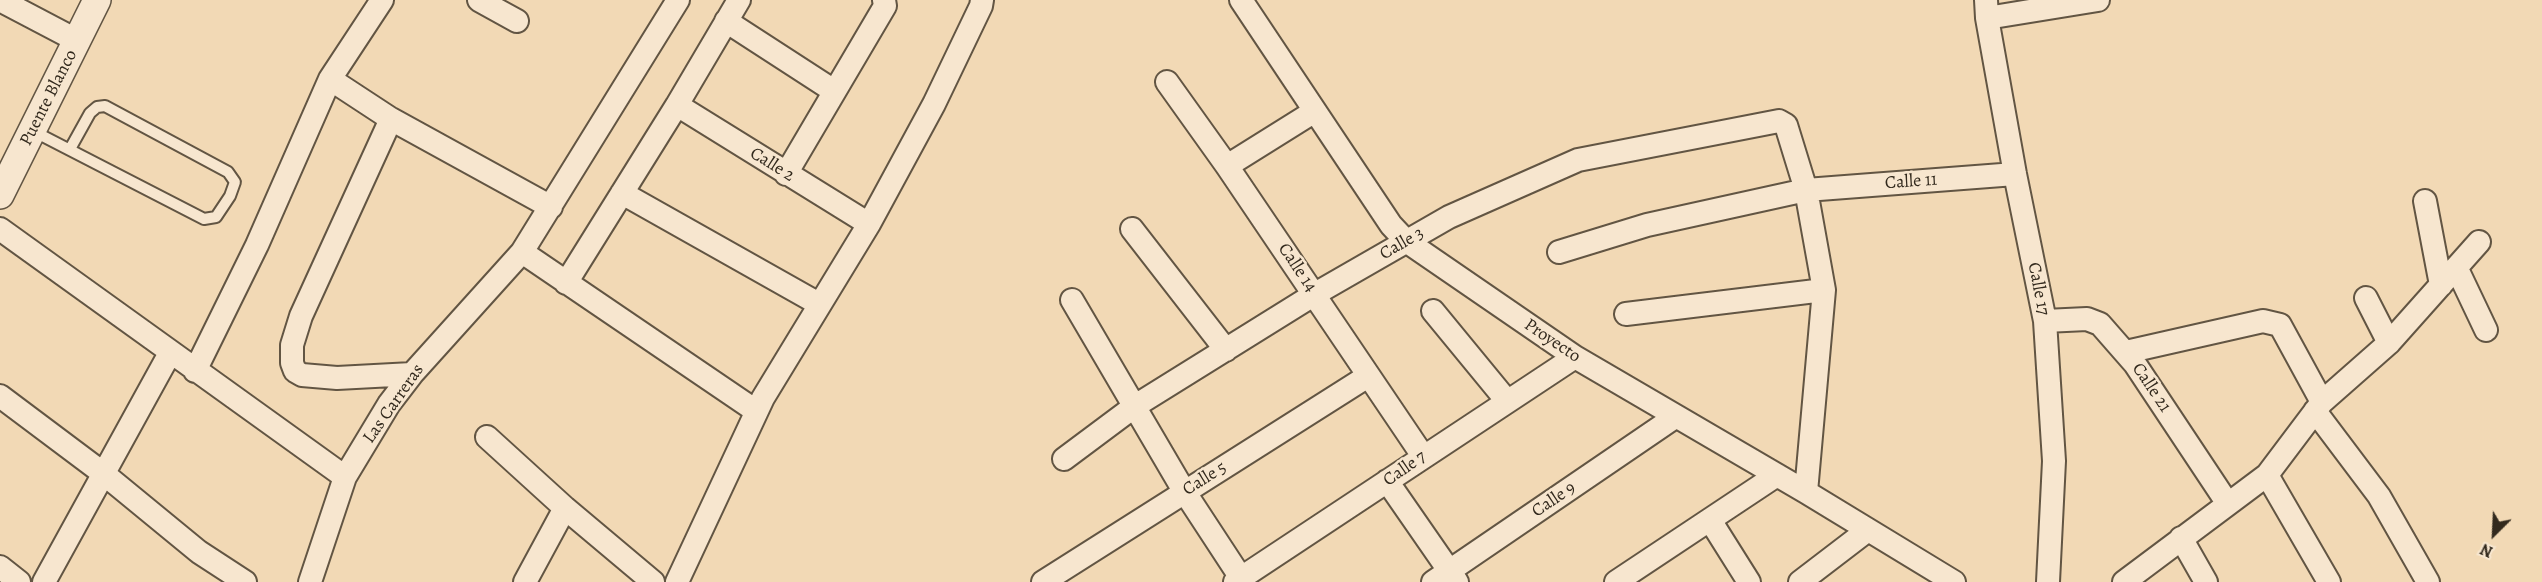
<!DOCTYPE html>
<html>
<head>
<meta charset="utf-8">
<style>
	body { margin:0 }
	#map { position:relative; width:2542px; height:582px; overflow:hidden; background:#f2d9b5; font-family:Alegreya,serif }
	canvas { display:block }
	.north { position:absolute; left:2464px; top:504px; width:60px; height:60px; -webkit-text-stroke:4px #f7e6cf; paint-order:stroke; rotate:204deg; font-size:16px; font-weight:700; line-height:24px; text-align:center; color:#32291d }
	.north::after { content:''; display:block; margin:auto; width:21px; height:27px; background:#32291d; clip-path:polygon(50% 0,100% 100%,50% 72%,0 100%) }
</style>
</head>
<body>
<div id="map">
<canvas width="2542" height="582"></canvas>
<div class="north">N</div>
</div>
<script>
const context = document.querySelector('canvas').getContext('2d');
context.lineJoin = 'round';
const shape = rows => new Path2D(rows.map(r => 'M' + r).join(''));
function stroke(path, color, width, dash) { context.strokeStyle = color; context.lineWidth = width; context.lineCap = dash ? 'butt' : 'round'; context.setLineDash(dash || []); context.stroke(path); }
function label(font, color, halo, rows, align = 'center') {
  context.font = font + ' Alegreya,serif'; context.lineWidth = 5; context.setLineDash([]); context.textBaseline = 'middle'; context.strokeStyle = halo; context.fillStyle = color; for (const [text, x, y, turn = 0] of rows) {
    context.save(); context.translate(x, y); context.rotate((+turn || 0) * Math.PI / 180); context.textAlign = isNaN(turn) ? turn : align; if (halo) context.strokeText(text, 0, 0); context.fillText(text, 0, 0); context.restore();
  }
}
const service = shape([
	[33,131,204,219,216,217,230,196,235,182,228,172,105,106,97,107,90,113,70,149]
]);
const minor = shape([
	[0,0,78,41],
	[479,0,517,21],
	[1241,0,1391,225,1406,241,1575,357,1806,492,1954,582],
	[1986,0,1987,18,2015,174,2045,321,2054,461,2048,582],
	[1987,18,2098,0],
	[726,21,834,91],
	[330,79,391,119,551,207],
	[1167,82,1227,166,1423,456],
	[677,105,869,224],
	[391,119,301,316,292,345,292,363,295,371,302,375,337,378,412,374],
	[1227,166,1315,111],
	[786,174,885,6,884,0],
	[622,193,819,304],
	[2425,201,2441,285],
	[0,229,345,477],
	[1132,229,1226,350],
	[522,252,756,411],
	[1559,252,1647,225,1806,190,2015,174],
	[2457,269,2486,330],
	[566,283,677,105,739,0],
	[2366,298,2389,343],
	[1072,300,1184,491,1241,578],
	[1433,311,1507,401],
	[1626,314,1824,290],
	[2045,321,2087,319,2100,324,2135,364,2228,504],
	[2126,352,2263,321,2280,325,2322,402],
	[195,371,257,245,330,79,382,0],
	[0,396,104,474,199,552,245,582],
	[2315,411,2379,496,2428,582],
	[487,437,565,508,653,582],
	[1064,459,1135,406,1315,294,1449,217,1578,160,1779,121,1786,125,1806,190,1824,290,1806,492],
	[2267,475,2329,582],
	[1387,481,1457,582],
	[1710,520,1749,582],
	[2181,538,2206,582],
	[0,567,19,582],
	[44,582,170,353],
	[310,582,345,477,389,404,412,374,522,252,678,0],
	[525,582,565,508],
	[677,582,763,398,869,224,934,104,981,6,982,0],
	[1043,582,1368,376],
	[1235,582,1575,357],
	[1433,582,1675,417],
	[1616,582,1777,475],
	[1800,582,1868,530],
	[2124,582,2267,475,2322,402,2389,343,2479,242]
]);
const tertiary = shape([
	[0,195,97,0]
]);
const streetNames = [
	["Puente Blanco",49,98,-63],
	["Calle 2",772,165,32],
	["Calle 11",1911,182,-4],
	["Calle 3",1402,244,-30],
	["Calle 14",1297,268,56],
	["Calle 17",2038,289,79],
	["Proyecto",1552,341,34],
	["Calle 21",2151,388,56],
	["Las Carreras",394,404,-55],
	["Calle 7",1405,469,-35],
	["Calle 5",1205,479,-32],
	["Calle 9",1554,500,-34]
];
stroke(service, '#625543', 14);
stroke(minor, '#625543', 26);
stroke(tertiary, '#625543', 30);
stroke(service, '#f7e6cf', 10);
stroke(minor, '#f7e6cf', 22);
stroke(tertiary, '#f7e6cf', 27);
label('18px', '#32291d', '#f7e6cf', streetNames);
</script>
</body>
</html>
